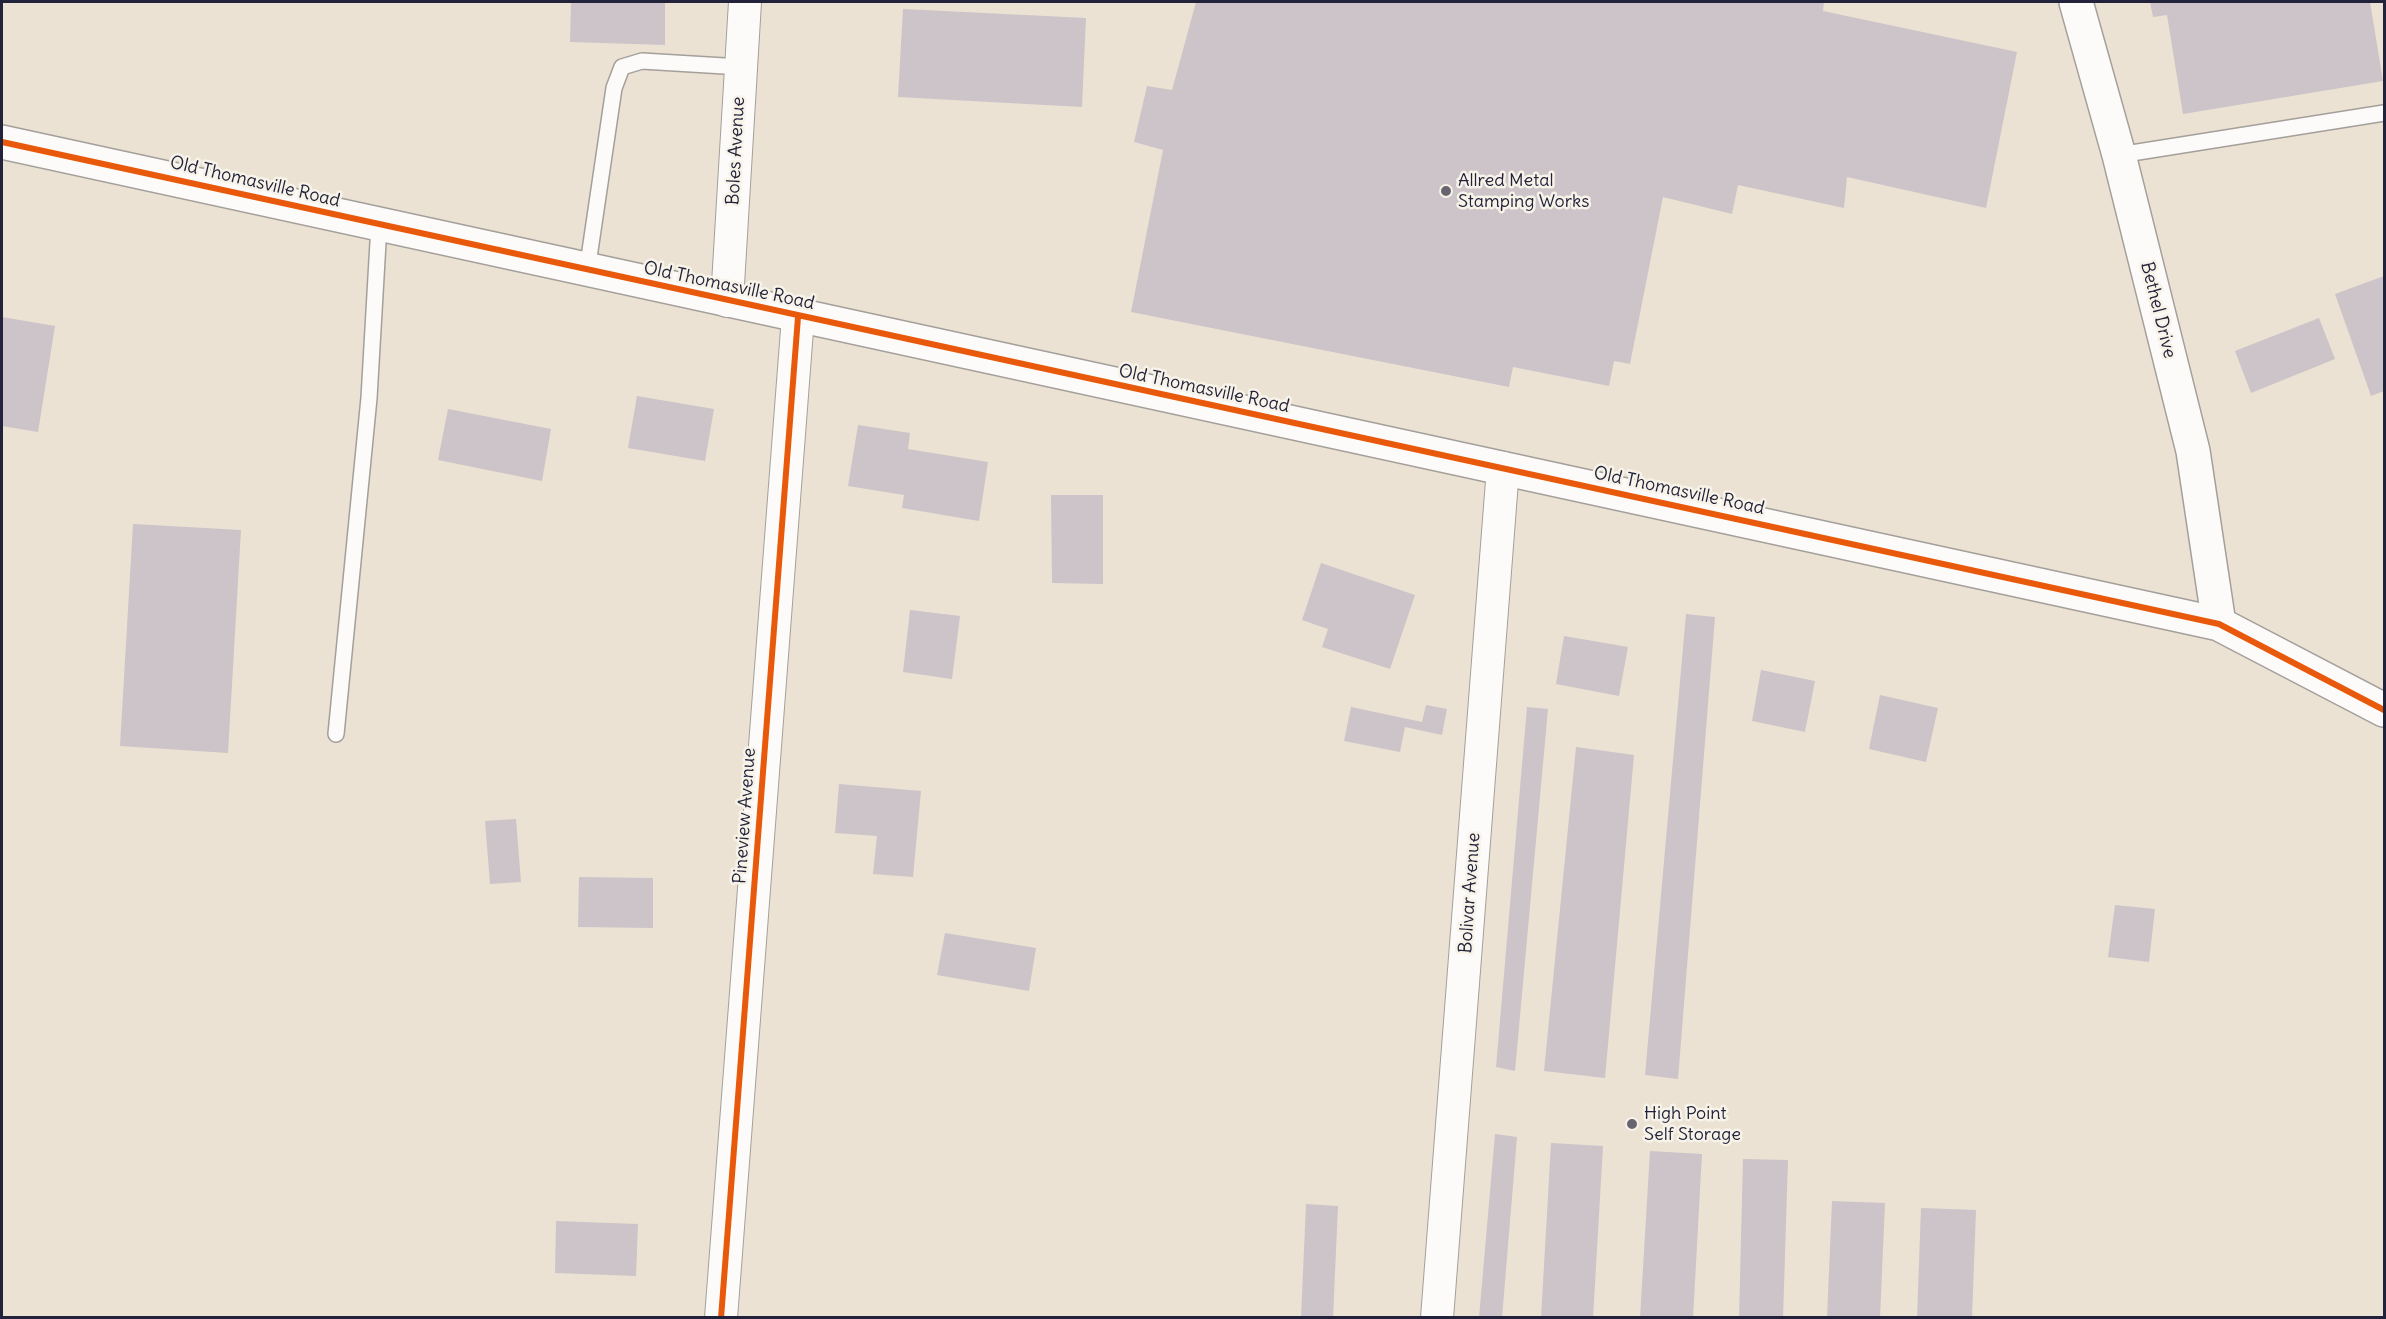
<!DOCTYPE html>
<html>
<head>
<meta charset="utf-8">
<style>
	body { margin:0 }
	#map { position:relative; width:2386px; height:1319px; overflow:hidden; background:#ebe2d4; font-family:Delius,sans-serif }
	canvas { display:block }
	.frame { position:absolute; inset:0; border:3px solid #22223b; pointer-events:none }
</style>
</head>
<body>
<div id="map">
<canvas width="2386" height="1319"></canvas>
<div class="frame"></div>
</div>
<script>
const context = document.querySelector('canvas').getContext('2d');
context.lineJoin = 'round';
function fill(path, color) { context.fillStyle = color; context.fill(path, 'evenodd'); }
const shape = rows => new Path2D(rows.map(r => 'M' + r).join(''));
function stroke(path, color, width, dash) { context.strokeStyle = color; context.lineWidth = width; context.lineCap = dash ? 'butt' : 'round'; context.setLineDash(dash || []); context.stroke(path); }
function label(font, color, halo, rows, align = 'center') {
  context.font = font + ' Delius,sans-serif'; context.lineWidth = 5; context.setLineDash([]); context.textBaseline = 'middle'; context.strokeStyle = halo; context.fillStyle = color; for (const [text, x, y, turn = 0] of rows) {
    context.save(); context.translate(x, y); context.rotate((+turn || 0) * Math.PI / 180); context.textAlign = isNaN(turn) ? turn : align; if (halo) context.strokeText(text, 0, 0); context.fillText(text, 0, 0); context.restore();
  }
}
const building = shape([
	[571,2,665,2,665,45,570,42],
	[1196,2,1824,2,1823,11,2017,52,1986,208,1847,177,1844,208,1738,185,1732,214,1663,197,1630,364,1614,361,1609,386,1513,367,1509,387,1131,312,1163,150,1134,142,1147,86,1172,90],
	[2150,2,2370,2,2383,81,2183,114,2167,15,2153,17],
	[903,9,1086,18,1082,107,898,97],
	[2384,276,2384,391,2371,396,2335,294],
	[2,317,55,326,38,432,2,426],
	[2319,318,2335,359,2251,393,2235,351],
	[637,396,714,409,705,461,628,448],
	[448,409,551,429,542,481,438,460],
	[858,425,910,433,908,449,988,462,979,521,902,508,904,495,848,486],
	[1051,495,1103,495,1103,584,1052,583],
	[133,524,241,530,228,753,120,746],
	[1321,563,1415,595,1390,669,1322,647,1328,629,1302,620],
	[910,610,960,616,952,679,903,672],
	[1686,614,1715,617,1678,1079,1645,1075],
	[1564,636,1628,647,1619,696,1556,684],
	[1761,670,1815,681,1805,732,1752,721],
	[1880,695,1938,708,1926,762,1869,749],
	[1426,705,1447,709,1442,735,1405,727,1400,752,1344,741,1351,707,1422,722],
	[1527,707,1548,709,1515,1071,1496,1067],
	[1576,747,1634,755,1605,1078,1544,1071],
	[839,784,921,791,913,877,873,874,877,836,835,833],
	[516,819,521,882,490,884,485,821],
	[579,877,653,878,653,928,578,927],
	[2115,905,2155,909,2149,962,2108,957],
	[945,933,1036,948,1029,991,937,975],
	[1495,1134,1517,1137,1502,1318,1479,1318],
	[1551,1143,1603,1146,1593,1318,1541,1318],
	[1650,1151,1702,1154,1693,1318,1640,1318],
	[1743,1159,1788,1160,1783,1318,1739,1318],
	[1832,1201,1885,1203,1880,1318,1827,1318],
	[1306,1204,1338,1206,1333,1318,1301,1318],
	[1921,1208,1976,1210,1972,1318,1917,1318],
	[556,1221,638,1224,636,1276,555,1273]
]);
const service = shape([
	[2119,155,2384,113],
	[587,271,614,88,622,67,642,61,741,67],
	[336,734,369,398,379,225]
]);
const minor = shape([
	[727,301,745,2],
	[721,1318,798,317],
	[1437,1318,1503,468]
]);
const tertiary = shape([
	[2076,2,2119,155,2193,451,2219,624],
	[2,142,2219,624,2384,710]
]);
const cycleway = shape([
	[2,142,2219,624,2384,710],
	[721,1318,798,317]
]);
const markers = [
	[1446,191,6,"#686571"],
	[1632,1124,6,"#686571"]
];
const streetNames = [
	["Boles Avenue",736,151,-87],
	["Old Thomasville Road",255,182,13],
	["Old Thomasville Road",729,286,12],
	["Bethel Drive",2158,310,76],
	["Old Thomasville Road",1204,389,12],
	["Old Thomasville Road",1679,491,12],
	["Pineview Avenue",745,816,-86],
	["Bolivar Avenue",1470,893,-86]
];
const poiNames = [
	["Allred Metal",1458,181],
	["Stamping Works",1458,202],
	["High Point",1644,1114],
	["Self Storage",1644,1135]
];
fill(building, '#ccc4c8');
stroke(service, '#a49f9a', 18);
stroke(minor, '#a49f9a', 34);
stroke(tertiary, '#a49f9a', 36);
stroke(service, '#fcfbf9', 15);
stroke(minor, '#fcfbf9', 32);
stroke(tertiary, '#fcfbf9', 33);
stroke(cycleway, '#e8590c', 6);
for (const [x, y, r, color] of markers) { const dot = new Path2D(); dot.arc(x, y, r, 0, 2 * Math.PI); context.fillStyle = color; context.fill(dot); stroke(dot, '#f7f3e8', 2); }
label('18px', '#22223b', '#f7f3e8', streetNames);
label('18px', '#22223b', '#f7f3e8', poiNames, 'left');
</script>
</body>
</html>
